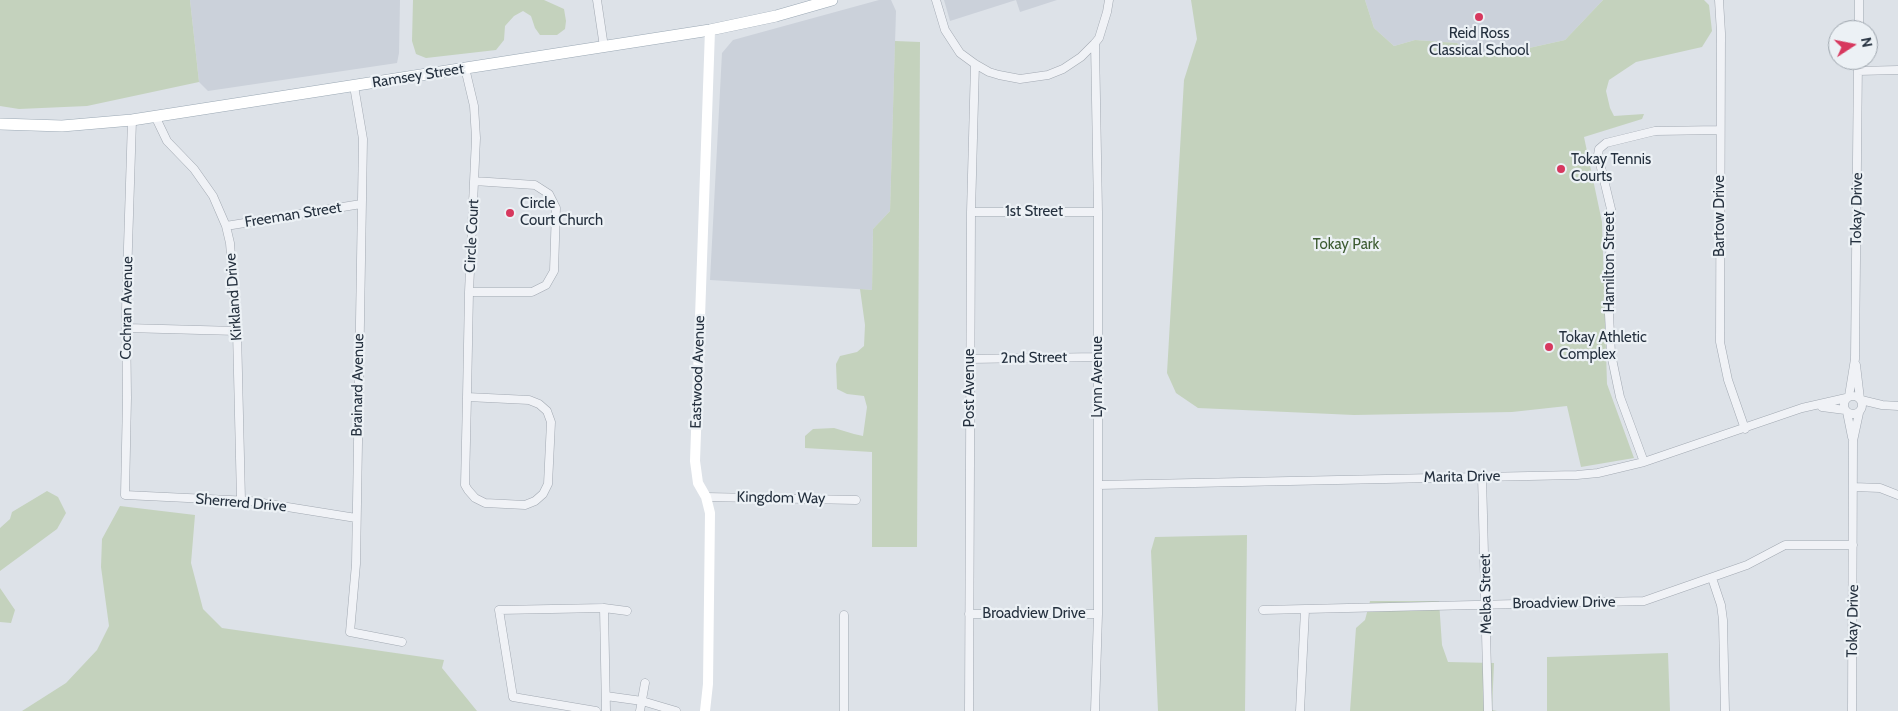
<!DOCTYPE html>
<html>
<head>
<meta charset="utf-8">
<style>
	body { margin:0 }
	#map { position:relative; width:1898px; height:711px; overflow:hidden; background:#dde2e8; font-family:Cabin,sans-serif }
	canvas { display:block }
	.north { position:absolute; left:1828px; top:20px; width:50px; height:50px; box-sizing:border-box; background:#ecf1f5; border:1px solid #9ca4ac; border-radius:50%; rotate:79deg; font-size:14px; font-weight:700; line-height:20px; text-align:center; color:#25313f }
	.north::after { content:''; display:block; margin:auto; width:18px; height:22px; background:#d7385e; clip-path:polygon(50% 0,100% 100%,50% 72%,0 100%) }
</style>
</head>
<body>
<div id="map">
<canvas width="1898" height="711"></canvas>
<div class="north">N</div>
</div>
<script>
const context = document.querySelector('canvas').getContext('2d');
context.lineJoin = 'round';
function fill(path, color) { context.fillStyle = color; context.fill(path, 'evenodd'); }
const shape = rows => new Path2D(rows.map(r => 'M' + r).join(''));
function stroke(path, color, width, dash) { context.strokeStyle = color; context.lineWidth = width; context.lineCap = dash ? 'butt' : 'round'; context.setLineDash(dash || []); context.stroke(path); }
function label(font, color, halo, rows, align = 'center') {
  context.font = font + ' Cabin,sans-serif'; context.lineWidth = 4.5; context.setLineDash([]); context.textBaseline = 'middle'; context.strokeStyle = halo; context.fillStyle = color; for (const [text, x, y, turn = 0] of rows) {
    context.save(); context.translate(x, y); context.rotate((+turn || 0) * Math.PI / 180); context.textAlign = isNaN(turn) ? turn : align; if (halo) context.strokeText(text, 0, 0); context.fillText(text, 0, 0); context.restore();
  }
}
const built = shape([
	[190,0,400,0,399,53,397,63,208,91,199,82],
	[879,0,891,0,896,11,890,211,873,229,872,290,710,280,722,53,733,40],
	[944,0,1057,0,1020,12,1016,0,950,21],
	[1365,0,1603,0,1565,40,1502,54,1469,54,1457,43,1415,40,1394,46,1374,28]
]);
const green = shape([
	[0,0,190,0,199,82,87,106,19,109,0,106],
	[413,0,544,0,564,9,566,21,565,29,557,35,540,35,535,28,531,16,523,11,514,16,505,26,504,40,496,50,426,58,416,54,412,41],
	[1191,0,1365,0,1374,28,1394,46,1415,40,1457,43,1469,54,1502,54,1565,40,1603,0,1704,0,1709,5,1712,31,1702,47,1636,62,1609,80,1606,91,1610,108,1614,116,1644,114,1642,119,1584,137,1602,222,1607,384,1634,458,1581,467,1567,406,1512,412,1354,415,1198,408,1176,393,1167,373,1184,80,1197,39],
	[895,41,920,42,917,547,872,547,872,452,805,448,805,436,813,429,834,428,854,434,863,436,867,407,864,396,847,394,837,389,836,364,840,356,857,352,864,346,865,325,860,289,872,290,873,229,890,211],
	[47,491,58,497,66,513,57,529,0,571,0,528,10,519,12,512],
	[120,506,195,515,191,563,203,609,222,628,444,660,442,668,477,711,22,711,66,683,97,650,109,626,101,567,102,539],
	[1247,535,1245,711,1158,711,1151,551,1155,537],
	[0,588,15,610,11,623,0,622],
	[1370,601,1439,601,1442,645,1448,662,1494,663,1492,710,1497,711,1350,711,1356,628,1365,620],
	[1668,653,1670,711,1547,711,1547,657]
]);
const street = shape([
	[597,0,604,47],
	[936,0,945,30,960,53,975,64,989,72,999,75,1020,79,1048,75,1063,69,1081,57,1095,43,1099,38,1107,12,1109,0],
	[1719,0,1721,33,1720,342,1728,380,1745,429],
	[1859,30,1859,0],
	[465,68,474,106,476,138,469,292,467,397],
	[1858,71,1898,70],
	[354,86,363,139,356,564,350,632,402,642],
	[155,116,167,141,194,169,213,196,226,226,230,243,237,331,241,500],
	[132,120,126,310,127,398,125,495,250,501,356,518],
	[971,212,1098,212],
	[226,226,361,204],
	[469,292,532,292,546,285,554,271,556,208,549,194,535,185,474,181],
	[126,328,237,331],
	[970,359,1098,357],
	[1856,365,1860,399],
	'1844 405a9 9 0 1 1 18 0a9 9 0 1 1-18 0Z',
	[1849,396,1855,359,1858,60],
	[467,397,529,400,539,404,547,411,551,422,548,484,543,494,535,501,525,505,485,503,475,498,468,490,465,485,467,397],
	[1861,400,1882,405,1898,406],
	[1822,407,1845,410],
	[1847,412,1852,437],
	[1644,462,1620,397,1611,354,1609,314,1611,209,1598,155,1599,149,1606,143,1655,131,1720,130],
	[1482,476,1488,711],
	[1098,485,1577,475,1598,473,1644,462,1802,408,1846,398],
	[1854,487,1880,488,1898,495],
	[706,497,856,500],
	[1712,578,1721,605,1723,620,1725,711],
	[604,608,606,711],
	[1263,610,1644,601,1747,565,1785,545,1853,545],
	[969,614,1098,614],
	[844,615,844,711],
	[606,696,642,701,676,711],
	[596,711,513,697,499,610,604,608,627,611],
	[640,711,645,683],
	[969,711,971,212,975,64],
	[1095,711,1098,614,1098,212,1095,43],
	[1300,711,1305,610],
	[1852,711,1853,441,1859,413]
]);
const secondary = shape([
	[705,711,708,684,710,513,706,497,698,483,695,461,710,30]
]);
const primary = shape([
	[0,124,62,126,132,120,710,30,776,16,832,0]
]);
const markers = [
	[1479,17,5,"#d7385e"],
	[1561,169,5,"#d7385e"],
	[510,213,5,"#d7385e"],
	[1549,347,5,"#d7385e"]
];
const poiNames = [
	["Reid Ross",1479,34,"center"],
	["Classical School",1479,51,"center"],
	["Tokay Tennis",1571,160],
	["Courts",1571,177],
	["Circle",520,204],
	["Court Church",520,221],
	["Tokay Athletic",1559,338],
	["Complex",1559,355]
];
const streetNames = [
	["Ramsey Street",418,76,-9],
	["Tokay Drive",1857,209,-89],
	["1st Street",1034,212],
	["Freeman Street",293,215,-9],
	["Bartow Drive",1720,216,-90],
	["Circle Court",472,236,-87],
	["Hamilton Street",1610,262,-90],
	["Kirkland Drive",234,297,-94],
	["Cochran Avenue",127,308,-89],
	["2nd Street",1034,358,-1],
	["Eastwood Avenue",698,372,-88],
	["Lynn Avenue",1098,377,-90],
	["Brainard Avenue",358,385,-89],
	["Post Avenue",970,388,-90],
	["Marita Drive",1462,477,-1],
	["Kingdom Way",781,498,1],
	["Sherrerd Drive",241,503,5],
	["Melba Street",1486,594,-91],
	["Broadview Drive",1564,603,-1],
	["Broadview Drive",1034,614],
	["Tokay Drive",1853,621,-89]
];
const parkNames = [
	["Tokay Park",1346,245]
];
fill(built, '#cbd1da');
fill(green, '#c4d2bd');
stroke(street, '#a2a9b2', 9);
stroke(primary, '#9ba8b4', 12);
stroke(street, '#f0f2f6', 8);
stroke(secondary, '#fff', 10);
stroke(primary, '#fff', 11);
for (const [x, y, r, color] of markers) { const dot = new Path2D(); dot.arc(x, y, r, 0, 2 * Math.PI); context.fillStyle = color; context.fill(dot); stroke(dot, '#ecf1f5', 2); }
label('15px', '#25313f', '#ecf1f5', poiNames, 'left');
label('15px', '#25313f', '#ecf1f5', streetNames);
label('15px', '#3d5c32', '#ecf1f5', parkNames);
</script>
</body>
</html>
